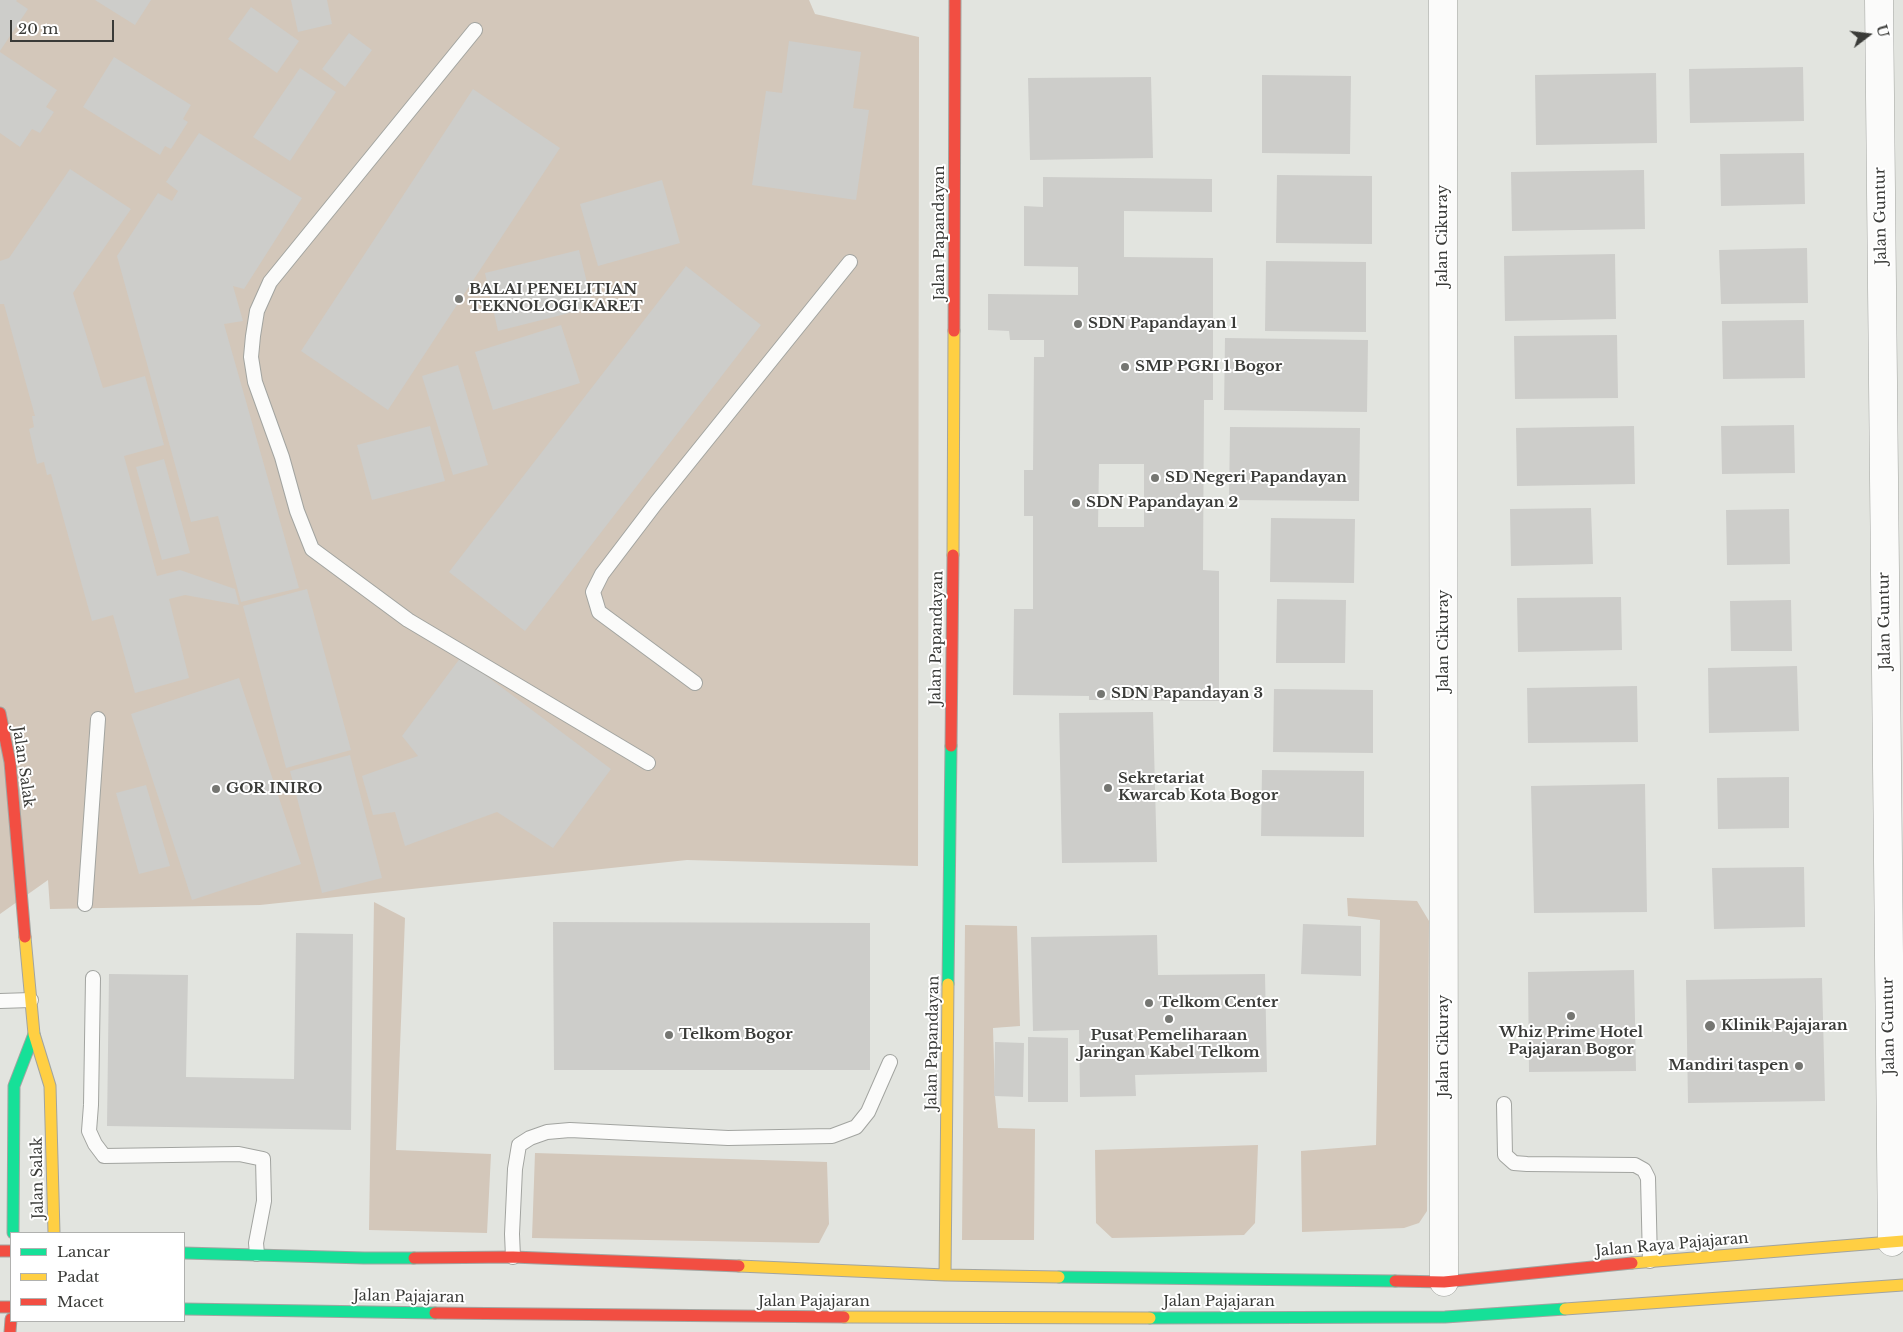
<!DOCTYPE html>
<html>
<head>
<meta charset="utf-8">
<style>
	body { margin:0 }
	#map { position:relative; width:1903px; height:1332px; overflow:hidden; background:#e2e4df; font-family:"Libre Baskerville",serif }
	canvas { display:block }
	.legend { position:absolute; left:10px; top:1232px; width:175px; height:90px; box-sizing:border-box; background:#fff; border:1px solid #b0b1af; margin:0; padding:6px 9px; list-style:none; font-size:15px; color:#3a3b38 }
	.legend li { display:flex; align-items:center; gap:10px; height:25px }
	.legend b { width:25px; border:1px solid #b0b1af }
	.north { position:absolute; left:1843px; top:10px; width:50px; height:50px; -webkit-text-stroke:4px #fff; paint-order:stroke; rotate:75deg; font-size:14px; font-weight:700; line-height:20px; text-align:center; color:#3a3b38 }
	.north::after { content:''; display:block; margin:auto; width:18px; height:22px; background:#3a3b38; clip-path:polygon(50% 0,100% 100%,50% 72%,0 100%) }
	.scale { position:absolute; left:10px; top:20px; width:104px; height:22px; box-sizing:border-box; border:2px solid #3a3b38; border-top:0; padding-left:6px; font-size:15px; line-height:18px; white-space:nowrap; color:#3a3b38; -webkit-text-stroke:4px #fff; paint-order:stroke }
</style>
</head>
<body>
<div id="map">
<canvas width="1903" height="1332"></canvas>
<ul class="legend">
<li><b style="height:6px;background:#16e098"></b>Lancar</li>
<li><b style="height:6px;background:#ffcf43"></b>Padat</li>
<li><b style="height:6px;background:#f24e42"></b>Macet</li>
</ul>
<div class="north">U</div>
<div class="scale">20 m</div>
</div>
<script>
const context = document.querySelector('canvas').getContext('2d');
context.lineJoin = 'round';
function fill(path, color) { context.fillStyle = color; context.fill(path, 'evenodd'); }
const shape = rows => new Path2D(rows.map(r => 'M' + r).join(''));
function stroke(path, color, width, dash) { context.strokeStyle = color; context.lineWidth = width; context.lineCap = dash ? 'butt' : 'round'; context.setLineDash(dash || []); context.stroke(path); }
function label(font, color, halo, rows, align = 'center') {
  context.font = font + ' "Libre Baskerville",serif'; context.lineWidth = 4; context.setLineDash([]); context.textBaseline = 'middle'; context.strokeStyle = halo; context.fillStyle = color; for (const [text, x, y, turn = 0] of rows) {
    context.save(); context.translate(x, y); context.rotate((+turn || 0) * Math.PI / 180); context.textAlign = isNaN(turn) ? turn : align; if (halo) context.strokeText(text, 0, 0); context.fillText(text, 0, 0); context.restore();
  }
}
const green = shape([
	[0,0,809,0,815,14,919,37,918,866,687,860,260,905,50,909,48,880,0,914],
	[1347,898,1417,901,1429,921,1427,1211,1419,1223,1404,1228,1302,1232,1301,1151,1376,1145,1380,920,1348,916],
	[374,902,405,918,396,1150,491,1154,487,1233,369,1230],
	[965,925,1017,926,1020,1026,993,1028,995,1096,998,1128,1035,1129,1034,1240,962,1240],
	[1258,1145,1255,1223,1244,1235,1112,1238,1096,1223,1095,1150],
	[535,1153,827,1162,829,1224,819,1243,532,1238]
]);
const building = shape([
	[0,0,17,0,16,1,28,9,0,51],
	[95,0,151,0,135,25],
	[291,0,327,0,332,24,298,32],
	[251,7,299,41,277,73,228,39],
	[349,33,372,50,345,87,322,69],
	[789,41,861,52,853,108,869,110,856,200,752,185,766,91,782,93],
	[0,52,57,90,46,107,54,112,40,133,32,129,20,147,0,133],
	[114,57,191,105,183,119,188,122,171,149,165,146,160,155,83,107],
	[1803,67,1804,121,1690,123,1689,69],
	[300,68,336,92,290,161,253,137],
	[1656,73,1657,143,1536,145,1535,75],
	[1262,75,1351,76,1350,154,1262,153],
	[1151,77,1153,158,1030,160,1028,78],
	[473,89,560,148,388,410,301,351],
	[199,133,302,198,244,289,233,286,243,321,224,324,299,588,241,602,218,516,191,522,117,256,158,193,172,201,178,191,166,182],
	[1804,153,1805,204,1721,206,1720,154],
	[70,169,131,209,73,293,103,388,145,376,164,445,124,456,157,576,180,570,235,589,239,605,185,595,169,599,189,678,135,693,113,615,92,621,51,474,47,475,44,462,37,464,29,429,34,427,32,416,35,416,4,304,0,304,0,261,9,258],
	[1644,170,1645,229,1512,231,1511,172],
	[1277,175,1372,176,1372,244,1276,243],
	[1043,177,1212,179,1212,212,1124,211,1124,257,1213,258,1213,400,1204,400,1203,570,1219,571,1219,701,1089,700,1089,696,1013,695,1014,609,1033,609,1033,516,1024,516,1024,470,1033,470,1034,357,1044,357,1044,340,1010,340,1009,331,988,330,988,294,1078,295,1078,267,1024,266,1024,206,1043,207],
	[1099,464,1144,464,1144,527,1098,527],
	[662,180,680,243,598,266,580,204],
	[1807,248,1808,303,1721,304,1719,250],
	[579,250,593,307,498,331,485,273],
	[1615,254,1616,319,1505,321,1504,256],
	[1266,261,1366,262,1366,332,1265,331],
	[686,266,761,325,525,631,449,572],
	[1804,320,1805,378,1723,379,1722,321],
	[561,325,580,383,493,410,475,352],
	[1617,335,1618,398,1515,399,1514,336],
	[1225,338,1368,340,1367,412,1224,410],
	[458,365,488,465,453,475,422,376],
	[1794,425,1795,473,1722,474,1721,426],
	[430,426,445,481,372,500,357,445],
	[1634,426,1635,484,1517,486,1516,428],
	[1230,427,1360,428,1359,501,1229,500],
	[164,459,190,553,162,560,136,467],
	[1591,508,1593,564,1511,566,1510,509],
	[1789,509,1790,564,1727,565,1726,510],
	[1271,518,1355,519,1354,583,1270,582],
	[307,589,351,750,286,768,243,606],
	[1621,597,1622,650,1518,652,1517,598],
	[1277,599,1346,600,1345,663,1276,663],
	[1791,600,1792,651,1731,651,1730,601],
	[461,657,611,769,553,848,497,812,405,846,395,812,373,815,362,776,418,756,402,736],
	[1797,666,1799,731,1709,733,1708,668],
	[239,678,301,864,192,900,131,714],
	[1637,686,1638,742,1528,743,1527,688],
	[1274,689,1373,690,1373,753,1273,752],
	[1153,712,1157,862,1062,863,1059,713],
	[350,755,382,878,322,893,290,771],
	[1262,770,1364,771,1364,837,1261,836],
	[1789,777,1789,828,1718,829,1717,778],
	[1645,784,1647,912,1534,913,1531,786],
	[146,785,170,866,139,874,116,793],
	[1804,867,1805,927,1714,929,1712,868],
	[553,922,870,923,870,1070,554,1070],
	[1303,924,1361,926,1361,976,1301,974],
	[296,933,353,934,351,1130,107,1126,109,974,188,975,186,1077,294,1079],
	[1157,935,1158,975,1265,974,1267,1072,1135,1075,1136,1096,1080,1097,1079,1030,1033,1031,1031,937],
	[1634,970,1636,1071,1529,1072,1528,972],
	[1822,978,1825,1101,1688,1103,1686,980],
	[1028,1037,1068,1038,1068,1102,1028,1102],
	[995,1042,1024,1043,1023,1097,994,1096]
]);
const lane = shape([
	[475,30,270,282,257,311,253,336,251,357,255,382,282,457,297,511,312,549,408,620,648,763],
	[695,683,599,612,593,592,602,574,656,503,850,262],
	[85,904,98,719],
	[93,978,91,1105,89,1131,95,1144,104,1156,239,1154,263,1159,264,1201,256,1243,257,1254],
	[0,1001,31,1000],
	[1504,1104,1505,1155,1514,1163,1527,1164,1635,1165,1644,1170,1648,1178,1650,1261],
	[513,1257,512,1234,515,1169,519,1145,530,1138,547,1132,570,1130,728,1138,832,1136,856,1127,868,1112,890,1062]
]);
const street = shape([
	[1443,0,1444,1282],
	[1879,0,1892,1242]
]);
const fast = shape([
	[948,984,951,746],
	[13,1233,14,1086,34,1034],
	[184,1253,364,1258,414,1258],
	[1059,1277,1395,1281],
	[184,1309,435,1313],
	[1150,1318,1445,1317,1565,1309]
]);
const slow = shape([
	[953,555,954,331],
	[25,937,34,1034,50,1086,54,1233],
	[1632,1263,1903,1241],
	[739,1266,945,1275,1059,1277],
	[945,1275,948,984],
	[1565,1309,1903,1285],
	[844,1317,1150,1318]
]);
const jam = shape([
	[954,331,955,0],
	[0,713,10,762,25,937],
	[951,746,953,555],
	[0,1251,11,1251],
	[414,1258,513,1257,739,1266],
	[1395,1281,1444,1282,1632,1263],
	[0,1307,11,1307],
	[435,1313,844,1317],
	[10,1332,11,1319]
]);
const markers = [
	[459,299,5,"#757672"],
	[1078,324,5,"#757672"],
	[1125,367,5,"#757672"],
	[1155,478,5,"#757672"],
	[1076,503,5,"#757672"],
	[1101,694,5,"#757672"],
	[1108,788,5,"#757672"],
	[216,789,5,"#757672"],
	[1149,1003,5,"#757672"],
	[1571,1016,5,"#757672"],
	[1169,1019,5,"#757672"],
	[1710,1026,6,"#757672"],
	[669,1035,5,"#757672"],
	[1799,1066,5,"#757672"]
];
const streetNames = [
	["Jalan Guntur",1881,216,-91],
	["Jalan Papandayan",940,233,-90],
	["Jalan Cikuray",1443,236,-90],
	["Jalan Guntur",1885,621,-91],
	["Jalan Papandayan",937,638,-89],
	["Jalan Cikuray",1444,641,-90],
	["Jalan Salak",23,767,82],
	["Jalan Guntur",1889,1026,-91],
	["Jalan Papandayan",933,1043,-89],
	["Jalan Cikuray",1444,1046,-90],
	["Jalan Salak",38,1178,-91],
	["Jalan Raya Pajajaran",1672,1245,-5],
	["Jalan Pajajaran",409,1297,1],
	["Jalan Pajajaran",814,1302],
	["Jalan Pajajaran",1219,1302]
];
const poiNames = [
	["BALAI PENELITIAN",469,290],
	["TEKNOLOGI KARET",469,307],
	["SDN Papandayan 1",1088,324],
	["SMP PGRI 1 Bogor",1135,367],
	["SD Negeri Papandayan",1165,478],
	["SDN Papandayan 2",1086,503],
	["SDN Papandayan 3",1111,694],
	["Sekretariat",1118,779],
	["Kwarcab Kota Bogor",1118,796],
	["GOR INIRO",226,789],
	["Telkom Center",1159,1003],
	["Klinik Pajajaran",1721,1026],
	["Whiz Prime Hotel",1571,1033,"center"],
	["Pajajaran Bogor",1571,1050,"center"],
	["Telkom Bogor",679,1035],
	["Pusat Pemeliharaan",1169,1036,"center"],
	["Jaringan Kabel Telkom",1169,1053,"center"],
	["Mandiri taspen",1789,1066,"right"]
];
fill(green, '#d3c7ba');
fill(building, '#cdcdca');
stroke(lane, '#a2a4a0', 16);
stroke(street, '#a2a4a0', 29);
stroke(fast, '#a2a4a0', 13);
stroke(slow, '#a2a4a0', 13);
stroke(jam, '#a2a4a0', 13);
stroke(lane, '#fbfbfa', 14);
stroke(street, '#fbfbfa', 28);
stroke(fast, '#16e098', 11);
stroke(slow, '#ffcf43', 11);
stroke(jam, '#f24e42', 11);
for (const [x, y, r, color] of markers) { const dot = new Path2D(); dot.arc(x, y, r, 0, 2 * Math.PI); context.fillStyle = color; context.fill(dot); stroke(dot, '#fff', 2); }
label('15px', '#3a3b38', '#fff', streetNames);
label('bold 15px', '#3a3b38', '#fff', poiNames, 'left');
</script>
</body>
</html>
